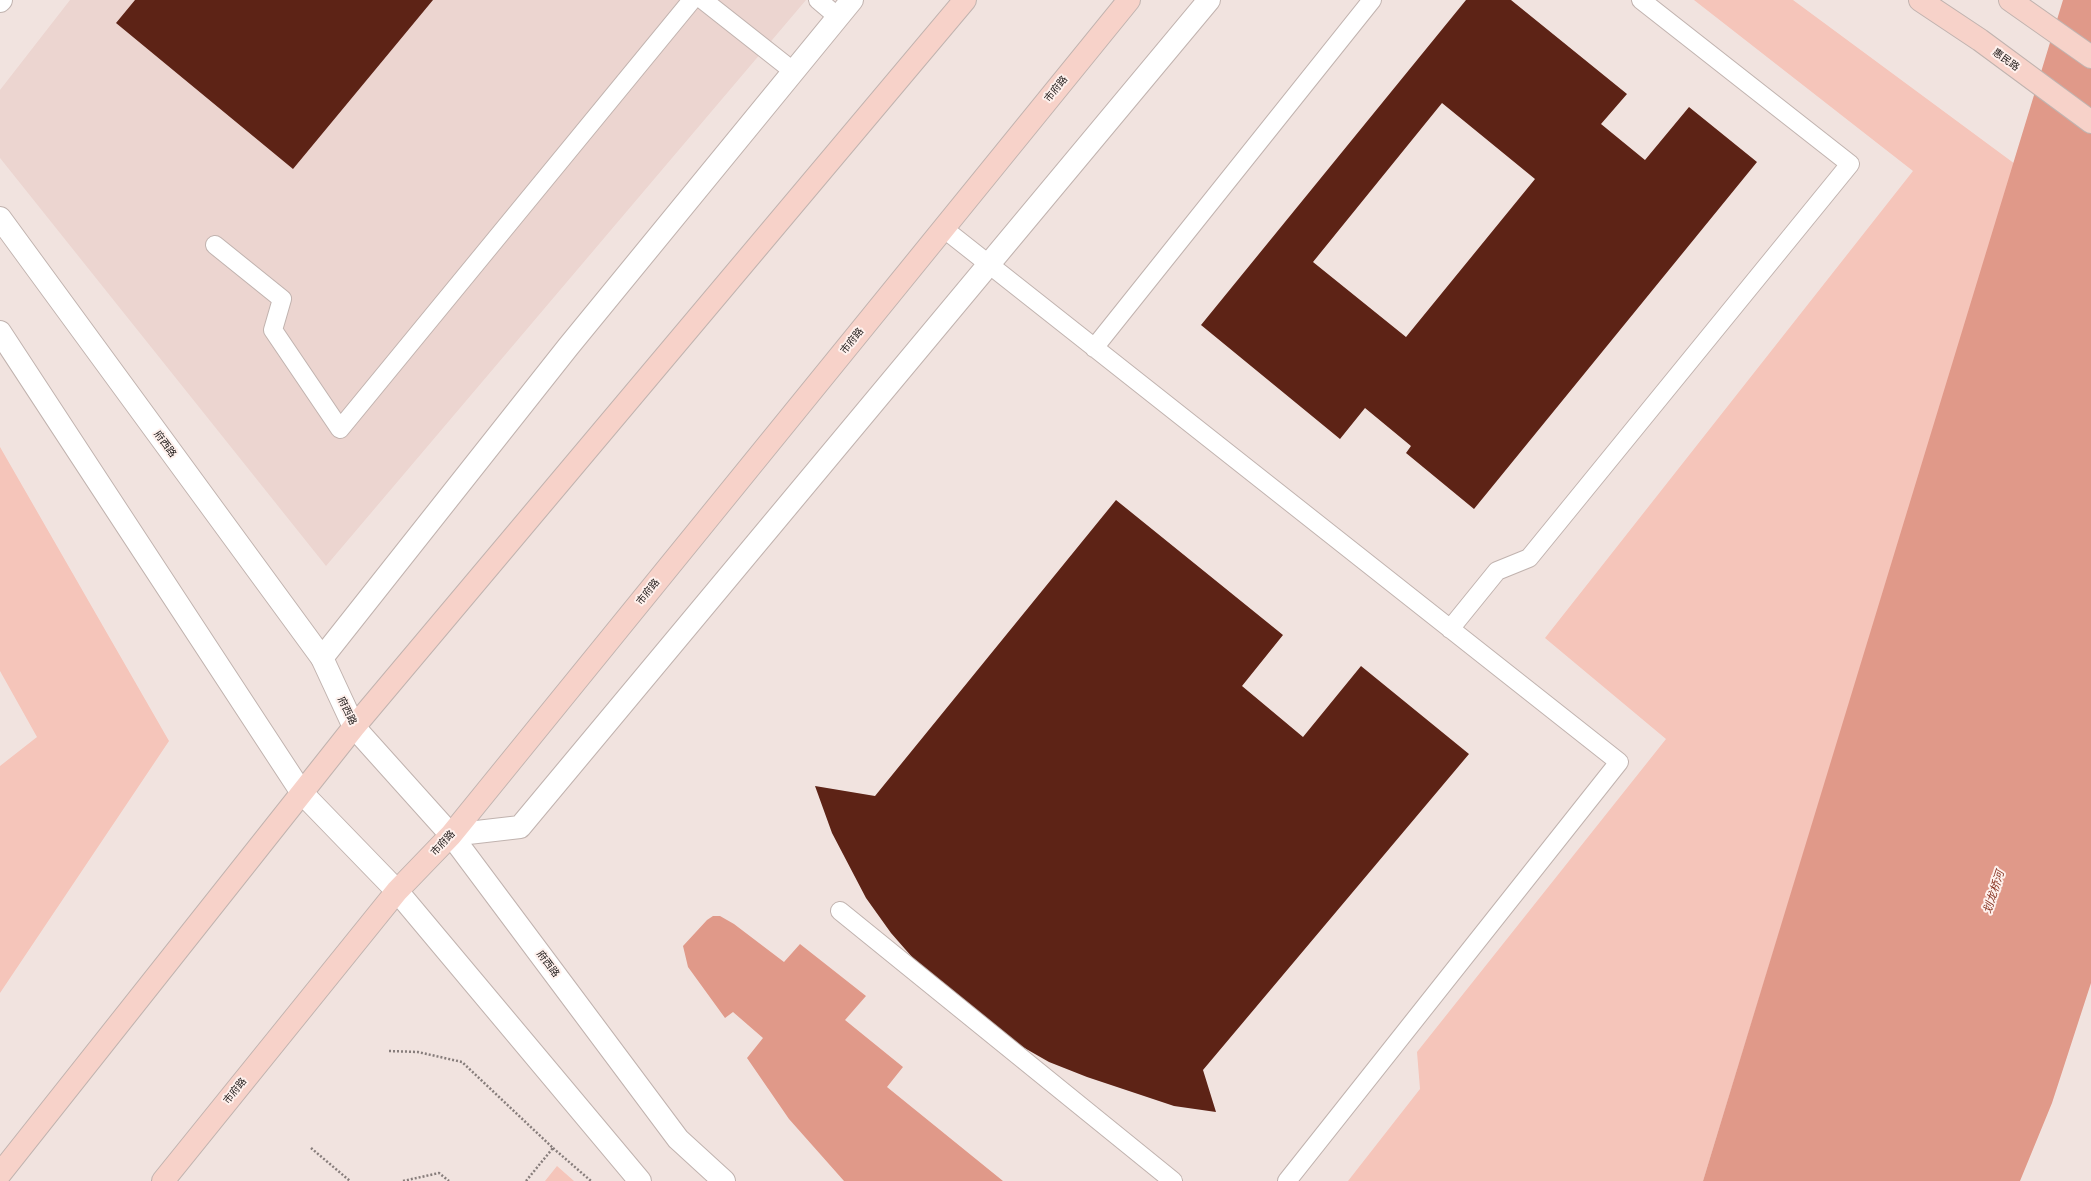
<!DOCTYPE html>
<html>
<head>
<meta charset="utf-8">
<style>
	body { margin:0 }
	canvas { display:block; background:#f1e3df }
</style>
</head>
<body>
<canvas width="2091" height="1181"></canvas>
<script>
const context = document.querySelector('canvas').getContext('2d');
context.lineJoin = 'round';
function fill(path, color) { context.fillStyle = color; context.fill(path, 'evenodd'); }
const shape = rows => new Path2D(rows.map(r => 'M' + r).join(''));
function stroke(path, color, width, dash) { context.strokeStyle = color; context.lineWidth = width; context.lineCap = dash ? 'butt' : 'round'; context.setLineDash(dash || []); context.stroke(path); }
function label(font, color, halo, rows, align = 'center') {
  context.font = font + ' Quicksand,"Noto Sans SC",sans-serif'; context.lineWidth = 4; context.setLineDash([]); context.textBaseline = 'middle'; context.strokeStyle = halo; context.fillStyle = color; for (const [text, x, y, turn = 0] of rows) {
    context.save(); context.translate(x, y); context.rotate((+turn || 0) * Math.PI / 180); context.textAlign = isNaN(turn) ? turn : align; if (halo) context.strokeText(text, 0, 0); context.fillText(text, 0, 0); context.restore();
  }
}
const built = shape([
	[70,0,806,0,326,566,0,158,0,90]
]);
const green = shape([
	[1694,0,1793,0,2015,164,1703,1181,1348,1181,1420,1089,1417,1052,1666,739,1545,638,1913,171],
	[0,447,169,741,0,993,0,766,37,737,0,671],
	[557,1166,574,1181,545,1181]
]);
const water = shape([
	[2063,0,2091,0,2091,983,2052,1103,2020,1181,1703,1181],
	[713,916,720,916,734,924,784,962,800,944,866,996,845,1020,903,1067,887,1087,1003,1181,844,1181,789,1119,747,1058,763,1038,733,1012,725,1018,688,967,683,946,707,920]
]);
const building = shape([
	[135,0,433,0,293,169,116,23],
	[1466,0,1511,0,1627,94,1601,124,1645,160,1689,107,1757,162,1474,509,1406,453,1411,446,1365,408,1340,439,1201,325],
	[1442,103,1535,179,1406,337,1313,262],
	[1116,500,1283,635,1242,686,1303,737,1361,666,1469,754,1203,1070,1216,1112,1174,1106,1087,1077,1049,1062,1014,1042,919,965,891,933,866,898,832,833,815,786,875,796]
]);
const path = shape([
	[389,1051,418,1052,462,1062,553,1148,526,1181],
	[311,1148,350,1181],
	[553,1148,591,1181],
	[403,1181,439,1173,449,1181]
]);
const service = shape([
	[703,0,793,71],
	[818,0,838,17],
	[943,228,1619,762,1287,1181],
	[215,245,282,299,273,330,340,429,692,0],
	[1094,348,1372,0],
	[1450,629,1497,571,1529,558,1850,164,1641,0],
	[840,911,1173,1181]
]);
const minor = shape([
	[322,658,568,347,852,0],
	[451,835,520,827,1209,0]
]);
const tertiary = shape([
	[0,1,1,0],
	[0,218,322,658,354,727,451,835,678,1139,724,1181],
	[0,332,302,793,397,891,640,1181]
]);
const secondary = shape([
	[1920,0,1980,40,2091,122],
	[2010,0,2091,57],
	[0,1174,354,727,965,0],
	[163,1181,397,891,451,835,1129,0]
]);
const streetNames = [
	["惠民路",2006,60,36],
	["市府路",1056,89,-51],
	["市府路",852,341,-51],
	["府西路",165,444,54],
	["市府路",648,592,-51],
	["府西路",347,711,64],
	["市府路",443,843,-47],
	["府西路",548,964,53],
	["市府路",235,1091,-51]
];
const waterNames = [
	["划龙桥河",1994,892,-72]
];
fill(built, '#ecd5d0');
fill(green, '#f5c5ba');
fill(water, '#e09989');
fill(building, '#5d2316');
stroke(service, '#c1b3af', 20);
stroke(minor, '#c1b3af', 24);
stroke(tertiary, '#c1b3af', 24);
stroke(secondary, '#c1b3af', 24);
stroke(path, '#877d7b', 2.5, [2, 2]);
stroke(service, '#fff', 18);
stroke(minor, '#fff', 22);
stroke(tertiary, '#fff', 22);
stroke(secondary, '#f7d2c9', 22);
label('10px', '#1d1817', '#fef0ec', streetNames);
label('italic 11px', '#863321', '#fef0ec', waterNames);
</script>
</body>
</html>
